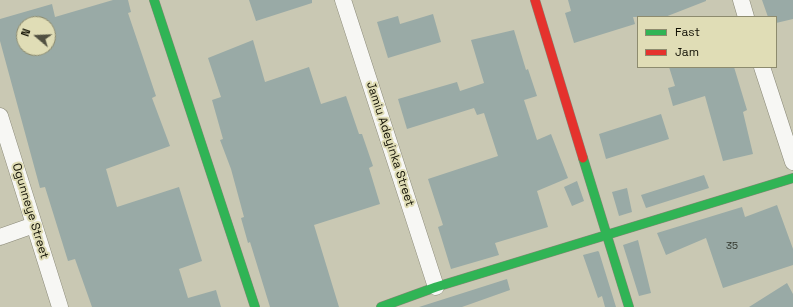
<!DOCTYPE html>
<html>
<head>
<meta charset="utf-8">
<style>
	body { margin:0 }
	#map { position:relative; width:793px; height:307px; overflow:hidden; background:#c9c8b3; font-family:"Space Grotesk",sans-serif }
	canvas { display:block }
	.legend { position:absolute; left:637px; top:16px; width:140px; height:52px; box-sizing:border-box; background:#e0ddb6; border:1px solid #8d8b6e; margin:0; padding:5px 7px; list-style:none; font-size:12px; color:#100f03 }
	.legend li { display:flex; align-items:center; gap:8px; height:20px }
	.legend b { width:20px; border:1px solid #8d8b6e }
	.north { position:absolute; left:16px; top:16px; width:40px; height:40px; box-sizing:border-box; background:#e0ddb6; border:1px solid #8d8b6e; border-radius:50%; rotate:289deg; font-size:11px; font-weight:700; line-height:16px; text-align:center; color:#100f03 }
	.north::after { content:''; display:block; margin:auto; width:14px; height:18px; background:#515041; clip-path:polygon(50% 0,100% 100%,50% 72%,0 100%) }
</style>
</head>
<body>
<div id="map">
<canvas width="793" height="307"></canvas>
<ul class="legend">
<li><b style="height:5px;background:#30b455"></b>Fast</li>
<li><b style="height:5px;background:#e5322d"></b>Jam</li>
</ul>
<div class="north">N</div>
</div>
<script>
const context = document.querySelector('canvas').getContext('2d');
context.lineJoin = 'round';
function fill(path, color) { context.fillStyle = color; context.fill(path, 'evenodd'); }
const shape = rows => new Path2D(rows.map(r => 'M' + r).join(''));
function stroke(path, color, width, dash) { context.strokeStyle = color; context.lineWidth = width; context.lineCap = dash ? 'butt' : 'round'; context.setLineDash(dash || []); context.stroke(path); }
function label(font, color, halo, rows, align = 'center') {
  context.font = font + ' "Space Grotesk",sans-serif'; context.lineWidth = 4; context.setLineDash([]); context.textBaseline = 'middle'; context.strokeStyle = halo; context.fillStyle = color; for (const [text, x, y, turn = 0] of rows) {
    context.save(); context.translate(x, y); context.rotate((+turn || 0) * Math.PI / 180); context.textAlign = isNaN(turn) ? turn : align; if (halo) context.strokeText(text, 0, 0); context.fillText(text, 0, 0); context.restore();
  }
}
const building = shape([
	[113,0,128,0,131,12,128,13,156,96,152,98,170,146,106,169,117,207,179,187,202,261,179,269,188,298,216,290,221,307,92,307,75,259,68,261,45,187,40,188,0,41,0,19,52,4,55,17],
	[24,24,48,24,48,48,24,48],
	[249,0,312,0,312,3,256,21],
	[568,0,706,0,706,1,665,17,633,17,635,24,574,43,565,13,571,11],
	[762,0,793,0,793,19,776,23,776,17,768,17],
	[433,14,441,42,388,58,377,22,398,16,400,24],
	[514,30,526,70,528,69,537,96,524,100,537,140,551,134,568,178,537,191,548,227,495,243,499,255,451,269,438,227,443,225,428,179,498,156,484,113,477,115,474,108,407,129,398,99,457,82,460,91,484,83,471,40],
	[253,40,265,82,309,67,321,104,346,96,359,134,362,134,373,166,369,168,380,204,314,225,339,307,270,307,250,242,248,243,241,218,244,217,231,169,220,140,223,139,212,100,221,97,208,58],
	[669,67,734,67,747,110,743,112,753,154,723,161,705,96,673,106,668,88,675,86],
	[661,114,669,139,606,159,599,134],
	[704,175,709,188,646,208,641,195],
	[577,181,584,201,572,206,564,187],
	[627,188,632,212,619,216,612,192],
	[777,205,793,249,793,265,723,288,706,238,666,255,657,233,742,207,745,217],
	[638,240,651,293,639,296,623,245],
	[598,251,599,252,616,307,605,307,602,296,598,298,583,255],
	[507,279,510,290,462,307,419,307],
	[787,283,793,294,793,307,749,307]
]);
const street = shape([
	[343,0,436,287],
	[741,0,746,17],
	[762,67,793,162],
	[0,116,60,307],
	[0,237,34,225]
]);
const fast = shape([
	[154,0,255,307],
	[583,158,629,307],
	[381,307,436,287,793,178]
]);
const jam = shape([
	[535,0,583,158]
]);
const numberNames = [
	["35",732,246]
];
const streetNames = [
	["Jamiu Adeyinka Street",390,144,72],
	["Ogunneye Street",30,211,73]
];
fill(building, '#99aaa6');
stroke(street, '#888776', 17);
stroke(fast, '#888776', 10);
stroke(jam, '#888776', 10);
stroke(street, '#f7f7f4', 16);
stroke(fast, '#30b455', 9);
stroke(jam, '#e5322d', 9);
label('10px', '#32362c', null, numberNames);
label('12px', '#100f03', '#e0ddb6', streetNames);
</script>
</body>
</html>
